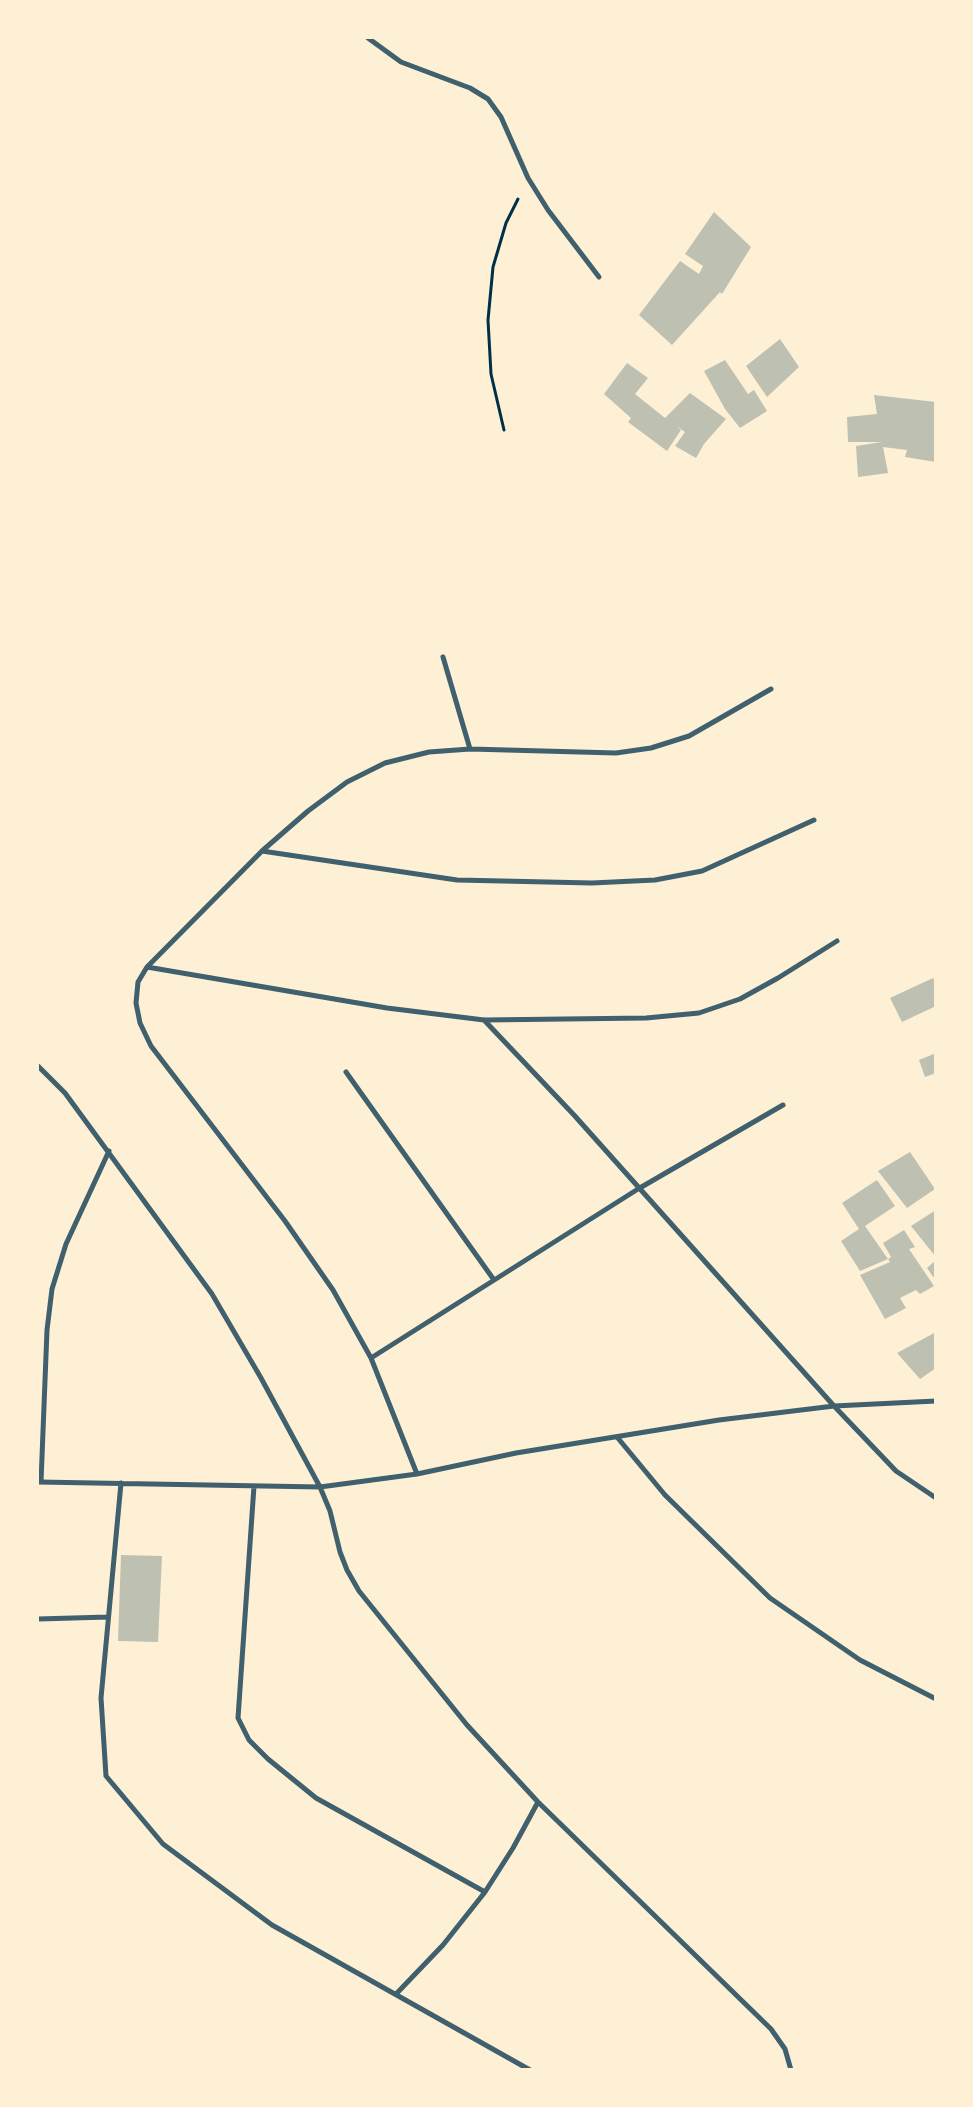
<!DOCTYPE html>
<html>
<head>
<meta charset="utf-8">
<style>
	body { margin:0 }
	#map { position:relative; width:973px; height:2107px; overflow:hidden; background:#fdf0d5; font-family:Manrope,sans-serif }
	canvas { display:block }
	.frame { position:absolute; inset:0; border:39px solid #fdf0d5; pointer-events:none }
</style>
</head>
<body>
<div id="map">
<canvas width="973" height="2107"></canvas>
<div class="frame"></div>
</div>
<script>
const context = document.querySelector('canvas').getContext('2d');
context.lineJoin = 'round';
function fill(path, color) { context.fillStyle = color; context.fill(path, 'evenodd'); }
const shape = rows => new Path2D(rows.map(r => 'M' + r).join(''));
function stroke(path, color, width, dash) { context.strokeStyle = color; context.lineWidth = width; context.lineCap = dash ? 'butt' : 'round'; context.setLineDash(dash || []); context.stroke(path); }
const building = shape([
	[714,212,751,247,722,294,720,292,672,345,639,315,680,261,699,274,703,266,685,254],
	[780,339,799,367,767,397,746,366],
	[725,360,748,394,754,390,767,411,740,428,725,409,704,371],
	[627,363,648,378,635,394,665,418,690,393,726,419,704,444,696,458,675,446,685,432,675,425,681,430,667,451,628,422,631,418,604,394],
	[874,395,936,402,936,462,905,457,907,450,883,447,888,473,858,477,856,446,882,442,848,442,847,417,877,414],
	[933,978,936,983,936,1006,902,1022,890,998],
	[936,1053,936,1073,925,1077,919,1060],
	[910,1152,935,1189,907,1208,878,1171],
	[877,1180,895,1206,865,1226,888,1259,860,1271,841,1241,859,1229,842,1203],
	[936,1210,936,1257,911,1226],
	[904,1230,915,1247,909,1249,934,1286,920,1294,916,1290,900,1298,906,1308,885,1319,860,1275,890,1262,888,1259,891,1257,883,1243],
	[936,1260,936,1281,927,1268],
	[936,1332,936,1368,920,1379,897,1353],
	[121,1555,162,1556,158,1642,118,1641]
]);
const path = shape([
	[504,430,491,374,488,320,493,267,506,223,518,199]
]);
const minor = shape([
	[368,38,401,62,470,88,488,99,501,117,528,178,548,210,599,277],
	[443,657,470,749],
	[262,851,457,880,592,883,655,880,702,871,814,820],
	[147,967,387,1008,484,1020,646,1018,699,1013,740,999,778,978,837,941],
	[484,1020,574,1115,834,1406,896,1471,936,1498],
	[38,1066,65,1093,212,1294,261,1378,320,1487,330,1511,340,1552,347,1570,359,1591,467,1725,538,1802,771,2029,785,2049,791,2070],
	[346,1072,494,1280],
	[371,1358,638,1189,783,1105],
	[617,1437,665,1495,770,1598,860,1660,936,1699],
	[417,1474,371,1358,333,1290,285,1221,151,1046,140,1023,136,1003,138,982,147,967,262,851,308,811,347,782,385,763,429,752,470,749,616,753,651,748,689,736,771,689],
	[38,1482,320,1487,417,1474,516,1453,719,1420,834,1406,936,1401],
	[41,1482,47,1330,52,1289,66,1244,109,1151],
	[121,1483,101,1698,106,1776,163,1844,272,1925,530,2070],
	[254,1486,238,1718,249,1740,268,1759,316,1798,485,1892],
	[38,1619,108,1617],
	[397,1993,443,1945,485,1892,513,1848,538,1802]
]);
fill(building, '#bec0b2');
stroke(path, '#003049', 3);
stroke(minor, '#3f606c', 5);
</script>
</body>
</html>
